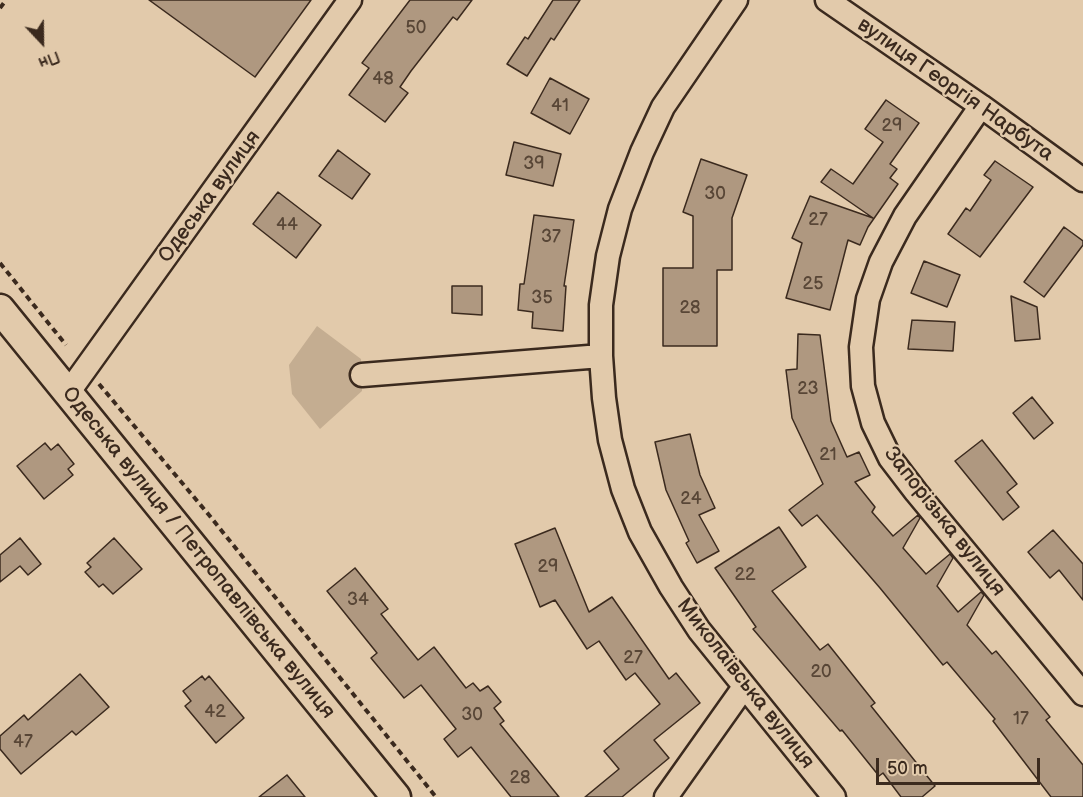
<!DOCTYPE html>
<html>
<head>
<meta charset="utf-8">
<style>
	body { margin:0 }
	#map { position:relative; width:1083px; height:797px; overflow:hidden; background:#e2caab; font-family:"Balsamiq Sans",sans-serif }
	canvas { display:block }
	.north { position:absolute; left:12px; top:12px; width:60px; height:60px; -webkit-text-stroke:4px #e2caab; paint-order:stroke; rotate:158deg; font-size:16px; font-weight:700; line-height:24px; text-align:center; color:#3b2a1e }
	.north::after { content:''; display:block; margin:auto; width:21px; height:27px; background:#3b2a1e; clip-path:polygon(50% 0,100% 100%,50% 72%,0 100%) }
	.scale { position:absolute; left:876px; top:758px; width:164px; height:27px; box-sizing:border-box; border:3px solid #3b2a1e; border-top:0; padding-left:8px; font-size:18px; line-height:21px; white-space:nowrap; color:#3b2a1e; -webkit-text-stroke:4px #e2caab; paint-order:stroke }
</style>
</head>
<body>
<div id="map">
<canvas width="1083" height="797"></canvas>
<div class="north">Пн</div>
<div class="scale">50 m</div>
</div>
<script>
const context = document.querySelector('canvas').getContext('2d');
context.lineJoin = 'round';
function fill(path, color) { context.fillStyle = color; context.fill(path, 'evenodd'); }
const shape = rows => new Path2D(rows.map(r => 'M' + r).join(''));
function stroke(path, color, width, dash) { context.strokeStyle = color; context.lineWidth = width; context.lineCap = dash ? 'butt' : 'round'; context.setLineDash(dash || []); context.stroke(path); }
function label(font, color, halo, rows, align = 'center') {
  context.font = font + ' "Balsamiq Sans",sans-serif'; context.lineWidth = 4.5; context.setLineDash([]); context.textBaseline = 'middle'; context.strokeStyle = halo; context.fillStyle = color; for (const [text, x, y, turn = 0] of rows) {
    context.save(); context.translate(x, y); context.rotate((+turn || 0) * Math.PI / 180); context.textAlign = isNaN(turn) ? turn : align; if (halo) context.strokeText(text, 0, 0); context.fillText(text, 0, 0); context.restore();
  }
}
const green = shape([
	[317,326,361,359,362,391,320,429,292,394,289,365]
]);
const building = shape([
	[149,0,311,0,255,77,149,0],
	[410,0,472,0,457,20,453,17,411,71,400,87,408,93,385,122,349,95,369,68,362,63,410,0],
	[553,0,580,0,554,40,551,38,527,76,507,64,525,37,528,39,553,0],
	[550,78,589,99,570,134,531,113,550,78],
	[886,100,919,123,890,164,897,169,890,178,898,184,868,227,860,245,848,240,830,310,786,298,802,243,792,238,810,196,873,218,821,182,831,169,853,184,883,142,865,129,886,100],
	[514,142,561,154,553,186,506,175,514,142],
	[338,150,370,174,352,199,319,176,338,150],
	[701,159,747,175,732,218,732,270,717,270,717,346,663,346,663,268,693,268,693,216,683,212,701,159],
	[995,161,1033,187,980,257,948,234,966,208,970,211,991,180,984,175,995,161],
	[278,192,321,225,296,258,253,224,278,192],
	[534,215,574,220,564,286,566,286,563,331,532,328,533,312,518,310,520,284,524,284,534,215],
	[1064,227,1083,241,1083,245,1044,297,1024,282,1064,227],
	[924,261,960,275,947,307,911,293,924,261],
	[452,286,482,286,482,315,452,313,452,286],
	[1011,296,1037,307,1040,339,1015,341,1011,296],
	[912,320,955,322,953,351,908,349,912,320],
	[798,334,820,335,831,421,847,457,859,452,870,475,855,482,875,507,872,512,893,536,918,515,920,518,903,548,926,574,950,554,953,558,937,586,958,612,981,592,984,595,967,625,992,654,996,651,1016,675,1050,717,1046,720,1083,765,1083,797,1051,797,993,721,995,719,947,662,943,665,880,588,817,515,802,526,789,510,823,484,792,418,786,370,797,369,798,334],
	[1032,397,1053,423,1034,439,1013,413,1032,397],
	[690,434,700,475,715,508,699,515,719,551,697,563,686,543,689,541,666,490,655,442,690,434],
	[982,440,1017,484,1007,492,1019,507,1003,520,955,461,982,440],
	[45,443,51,450,58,444,74,464,68,469,73,475,44,499,17,466,45,443],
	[779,527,806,567,772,591,820,650,828,644,875,703,871,706,935,786,922,797,901,797,883,773,879,776,842,730,840,731,753,629,756,627,715,568,779,527],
	[555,528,589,612,612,597,669,679,676,673,700,703,654,740,669,758,622,797,585,797,619,769,604,751,660,704,635,673,626,680,599,641,587,649,555,600,540,607,515,544,555,528],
	[1053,530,1083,564,1083,600,1059,570,1050,578,1028,552,1053,530],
	[20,538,41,564,28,575,20,566,0,582,0,555,20,538],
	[114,538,142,569,113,594,103,584,99,587,85,572,91,567,87,563,114,538],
	[355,568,388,609,381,614,418,660,434,647,466,688,473,683,480,691,488,686,501,702,494,708,504,721,500,724,559,797,511,797,471,747,458,757,444,739,456,729,421,685,404,698,371,658,377,653,327,591,355,568],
	[80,674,109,707,76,735,72,731,21,774,0,749,0,736,24,715,28,720,80,674],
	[202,676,205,680,209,676,244,718,216,743,185,706,191,701,183,691,202,676],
	[287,775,305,797,259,797,287,775]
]);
const path = shape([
	[0,8,6,0],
	[0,263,66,345],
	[99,384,209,515,436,797]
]);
const minor = shape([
	[736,0,663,107,642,152,620,209,608,256,601,305,601,356,604,398,610,440,623,489,640,532,671,587,699,630,834,797],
	[827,0,981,106,1083,180],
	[981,106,905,216,881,262,868,299,861,347,863,386,873,423,890,458,916,492,1083,694],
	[362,375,601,356],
	[68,393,350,0],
	[666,797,744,687]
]);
const major = shape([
	[0,309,396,797]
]);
const numberNames = [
	["50",416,28],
	["48",383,79],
	["41",560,106],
	["29",892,126],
	["39",534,164],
	["30",715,194],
	["27",818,220],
	["44",287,225],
	["37",551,237],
	["25",813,284],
	["35",542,298],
	["28",690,308],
	["23",808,389],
	["21",828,455],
	["24",691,499],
	["29",548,567],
	["22",745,575],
	["34",358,600],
	["27",633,658],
	["20",821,672],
	["42",215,712],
	["30",472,715],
	["17",1021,719],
	["47",23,742],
	["28",520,778]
];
const streetNames = [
	["вулиця Георгія Нарбута",955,90,35],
	["Одеська вулиця",210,197,-54],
	["Запорізька вулиця",944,522,52],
	["Одеська вулиця / Петропавлівська вулиця",198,553,51],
	["Миколаївська вулиця",745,684,52]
];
fill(green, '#c4ad91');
fill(building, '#af9880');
stroke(building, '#3b2a1e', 1.5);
stroke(minor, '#3b2a1e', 27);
stroke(major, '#3b2a1e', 33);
stroke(path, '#3b2a1e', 4, [6, 4.5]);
stroke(minor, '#e2caab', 22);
stroke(major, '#e2caab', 28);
label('18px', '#584636', null, numberNames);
label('21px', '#3b2a1e', '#e2caab', streetNames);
</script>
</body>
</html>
